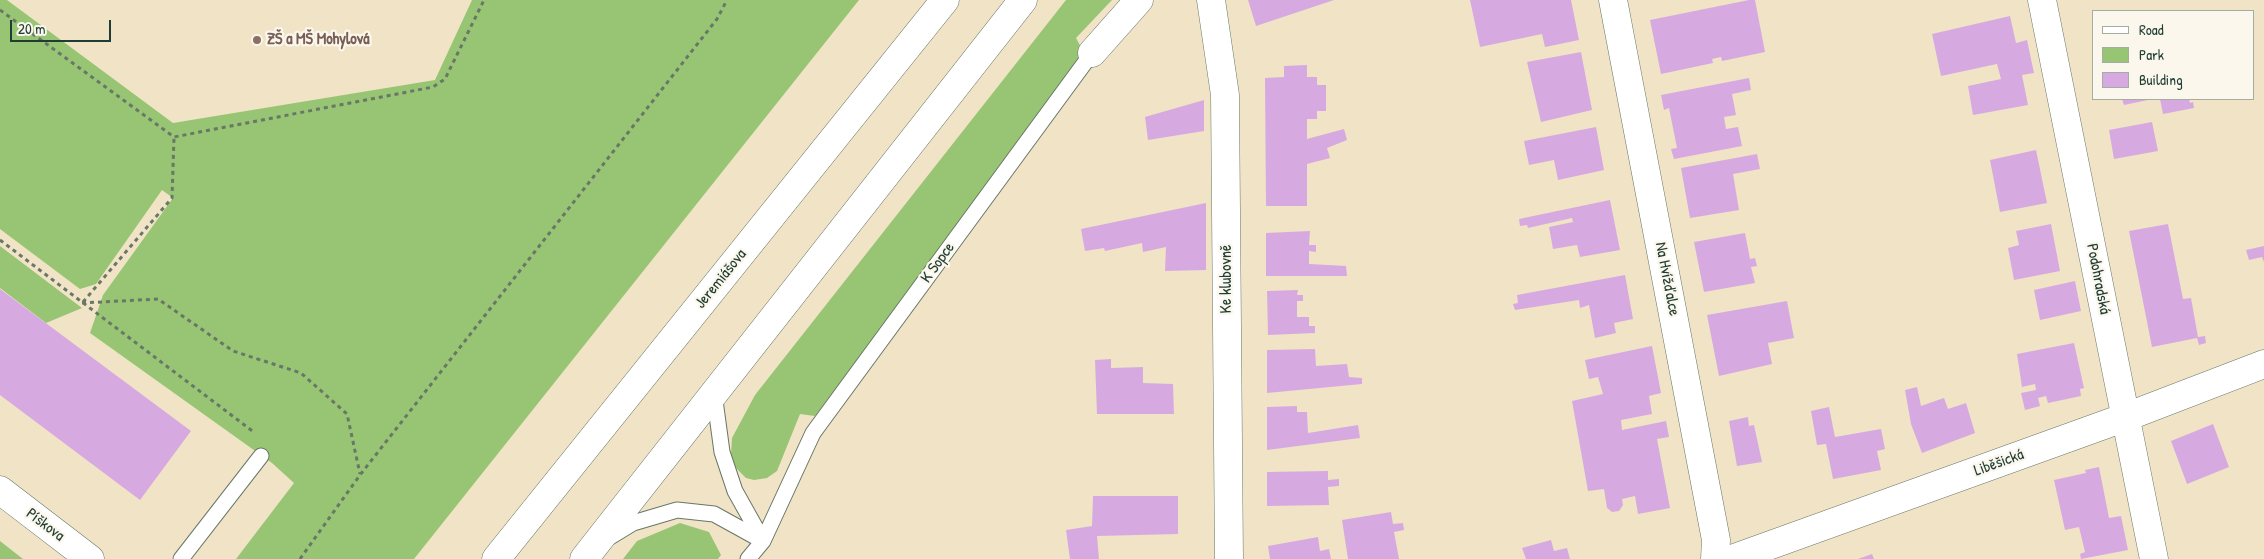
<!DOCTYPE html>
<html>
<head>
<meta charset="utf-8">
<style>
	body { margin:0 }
	#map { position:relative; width:2264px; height:559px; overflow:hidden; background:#f1e3c6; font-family:"Patrick Hand",sans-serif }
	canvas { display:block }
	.legend { position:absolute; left:2092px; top:10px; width:162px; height:90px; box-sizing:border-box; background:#fbf7ec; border:1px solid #a3ada2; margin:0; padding:6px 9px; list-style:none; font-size:15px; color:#1f3d34 }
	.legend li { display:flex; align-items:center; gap:10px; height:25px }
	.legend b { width:25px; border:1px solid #a3ada2 }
	.scale { position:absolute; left:10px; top:20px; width:101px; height:22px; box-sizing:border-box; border:2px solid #1f3d34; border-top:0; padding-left:6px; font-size:15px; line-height:18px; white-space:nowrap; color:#1f3d34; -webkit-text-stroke:4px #fbf7ec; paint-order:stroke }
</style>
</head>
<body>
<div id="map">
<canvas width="2264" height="559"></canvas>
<ul class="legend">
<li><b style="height:6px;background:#fff"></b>Road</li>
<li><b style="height:14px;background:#98c573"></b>Park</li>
<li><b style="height:14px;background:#d6aae1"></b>Building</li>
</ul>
<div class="scale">20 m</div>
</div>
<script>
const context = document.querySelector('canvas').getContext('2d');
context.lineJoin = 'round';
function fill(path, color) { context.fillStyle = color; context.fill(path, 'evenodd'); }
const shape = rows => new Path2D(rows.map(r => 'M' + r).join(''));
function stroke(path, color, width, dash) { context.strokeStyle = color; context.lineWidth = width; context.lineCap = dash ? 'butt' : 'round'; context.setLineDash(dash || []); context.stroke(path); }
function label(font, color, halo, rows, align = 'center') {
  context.font = font + ' "Patrick Hand",sans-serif'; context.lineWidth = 4.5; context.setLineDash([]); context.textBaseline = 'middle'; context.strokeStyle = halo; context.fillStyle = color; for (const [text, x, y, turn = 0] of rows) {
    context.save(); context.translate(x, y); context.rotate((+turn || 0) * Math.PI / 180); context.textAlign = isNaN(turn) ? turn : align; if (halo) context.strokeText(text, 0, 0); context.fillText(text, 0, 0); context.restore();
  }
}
const green = shape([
	[0,0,7,0,173,123,435,80,472,0,859,0,414,559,236,559,294,483,272,463,90,333,103,295,173,198,162,190,96,284,80,289,0,229],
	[1066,0,1112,0,1076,38,1084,53,979,201,815,416,800,414,777,471,767,478,754,480,746,478,736,468,731,455,732,438,755,395],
	[0,246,82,308,46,323,0,288],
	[680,523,709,532,721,555,718,559,623,559,637,541],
	[0,541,23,559,0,559]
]);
const building = shape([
	[1248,0,1334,0,1256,26],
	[1470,0,1571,0,1579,40,1545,47,1542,34,1480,47],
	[1749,0,1755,0,1765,52,1722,61,1721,57,1712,59,1713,63,1661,74,1650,20],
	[2010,16,2016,43,2027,40,2034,73,2022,75,2028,105,1973,115,1968,86,2001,79,1997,64,1941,76,1932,34],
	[1581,52,1592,110,1541,122,1527,62],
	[1307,65,1307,77,1317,77,1317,85,1326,85,1326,111,1317,111,1317,119,1307,119,1307,139,1344,129,1347,140,1327,148,1330,158,1307,164,1307,206,1266,206,1265,78,1284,77,1284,66],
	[1749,78,1751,90,1732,94,1736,115,1724,117,1726,129,1738,127,1742,146,1674,159,1671,149,1677,148,1669,108,1664,110,1661,95],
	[2122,99,2148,99,2148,100,2124,105],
	[2160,99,2189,99,2190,103,2193,102,2194,108,2163,114],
	[1204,100,1204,131,1148,140,1145,117],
	[2152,122,2158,151,2114,159,2109,130],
	[1596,127,1604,170,1558,180,1554,160,1529,165,1524,141],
	[2036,150,2047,203,2000,212,1990,160],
	[1757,154,1760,169,1733,174,1739,210,1690,218,1681,168],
	[1610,200,1620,250,1580,257,1577,245,1553,249,1549,227,1573,222,1572,218,1528,228,1527,225,1520,226,1519,219],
	[1206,203,1206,270,1165,271,1166,247,1143,252,1142,243,1105,251,1104,248,1085,251,1081,229],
	[2051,224,2060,271,2014,280,2008,248,2019,245,2016,231],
	[2168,224,2183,299,2191,298,2198,337,2205,336,2206,343,2199,345,2197,338,2152,347,2129,231],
	[1310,231,1309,245,1316,245,1316,252,1309,251,1309,264,1346,266,1347,276,1266,276,1266,233],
	[1745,233,1750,259,1755,258,1757,266,1751,267,1755,283,1704,292,1694,242],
	[2264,246,2264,262,2262,257,2249,260,2246,250],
	[1625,275,1633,319,1614,323,1616,333,1595,338,1589,305,1580,308,1579,300,1515,310,1513,304,1518,303,1517,295],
	[2075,281,2081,311,2040,320,2034,290],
	[0,289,191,431,140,500,0,395],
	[1298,290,1297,295,1303,295,1303,301,1297,301,1297,317,1309,317,1309,326,1315,326,1315,333,1268,335,1267,291],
	[1787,301,1794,338,1768,343,1772,364,1719,376,1707,315],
	[2074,343,2084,388,2080,389,2081,396,2048,403,2046,396,2038,398,2040,406,2025,410,2021,393,2036,390,2035,384,2022,387,2017,354],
	[1652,346,1661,393,1649,396,1652,414,1621,420,1622,430,1666,421,1669,437,1657,439,1670,508,1638,514,1635,496,1622,499,1623,505,1619,511,1612,512,1607,508,1604,489,1588,491,1572,401,1603,394,1598,377,1589,379,1585,360],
	[1315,349,1316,366,1347,364,1349,377,1362,378,1362,384,1267,393,1267,350],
	[1111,359,1111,368,1143,367,1143,383,1173,384,1174,414,1097,414,1095,360],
	[1917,387,1921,406,1944,398,1948,409,1966,403,1975,433,1922,453,1911,424,1905,390],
	[1297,406,1297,412,1307,412,1308,433,1358,425,1360,438,1267,450,1267,407],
	[1829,407,1835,437,1881,429,1885,449,1877,451,1881,470,1833,479,1826,444,1817,445,1811,411],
	[1748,417,1749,426,1754,425,1762,462,1737,466,1729,421],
	[2213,424,2229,467,2187,484,2171,441],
	[2099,467,2109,518,2121,516,2128,550,2081,559,2080,554,2085,552,2079,527,2065,530,2054,480,2086,473,2085,470],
	[1328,471,1328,480,1339,479,1339,486,1328,487,1329,505,1267,506,1267,472],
	[1093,496,1178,496,1178,534,1097,536,1099,559,1070,559,1066,530,1092,526],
	[1391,512,1393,524,1403,523,1404,530,1394,532,1399,559,1348,559,1342,520],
	[1318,537,1320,551,1329,549,1331,559,1270,559,1268,546],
	[1551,540,1554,551,1567,548,1570,559,1526,559,1522,548],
	[1872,554,1874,559,1858,559]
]);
const path = shape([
	[0,10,174,137,433,87,445,79,484,0],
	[0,240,255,433],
	[83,302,172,198,174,137],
	[82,303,158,299,233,351,301,373,347,414,360,474],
	[300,559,360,475,717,19,727,0]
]);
const service = shape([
	[714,393,722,452,735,491,763,541],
	[610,537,633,523,677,510,714,514,763,541],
	[181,559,261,456],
	[748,559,763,541,813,433,1092,53]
]);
const minor = shape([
	[1211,0,1225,95,1229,559],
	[1613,0,1716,540,1715,559],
	[2042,0,2154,559],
	[1092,53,1139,0],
	[0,490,90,559],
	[1732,559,2126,417,2264,364]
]);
const secondary = shape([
	[496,559,945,0],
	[584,559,1023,0]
]);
const markers = [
	[257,40,5,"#8d6e63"]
];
const educationNames = [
	["ZŠ a MŠ Mohylová",267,40]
];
const streetNames = [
	["K Sopce",938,263,-54],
	["Jeremiášova",721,279,-51],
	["Ke klubovně",1227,279,-90],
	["Na Hvížďalce",1667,279,79],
	["Podohradská",2098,279,79],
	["Liběšická",1999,463,-20],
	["Píškova",45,525,37]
];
fill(green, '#98c573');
fill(building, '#d6aae1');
stroke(service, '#687767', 17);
stroke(minor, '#687767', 29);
stroke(secondary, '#687767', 29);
stroke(path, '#687767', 3, [4, 4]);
stroke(service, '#fff', 15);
stroke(minor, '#fff', 28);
stroke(secondary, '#fff', 28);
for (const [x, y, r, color] of markers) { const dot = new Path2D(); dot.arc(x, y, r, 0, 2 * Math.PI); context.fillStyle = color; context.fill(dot); stroke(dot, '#fbf7ec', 2); }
label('bold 16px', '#785e54', '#fbf7ec', educationNames, 'left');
label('16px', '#1f3d34', '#fbf7ec', streetNames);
</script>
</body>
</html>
